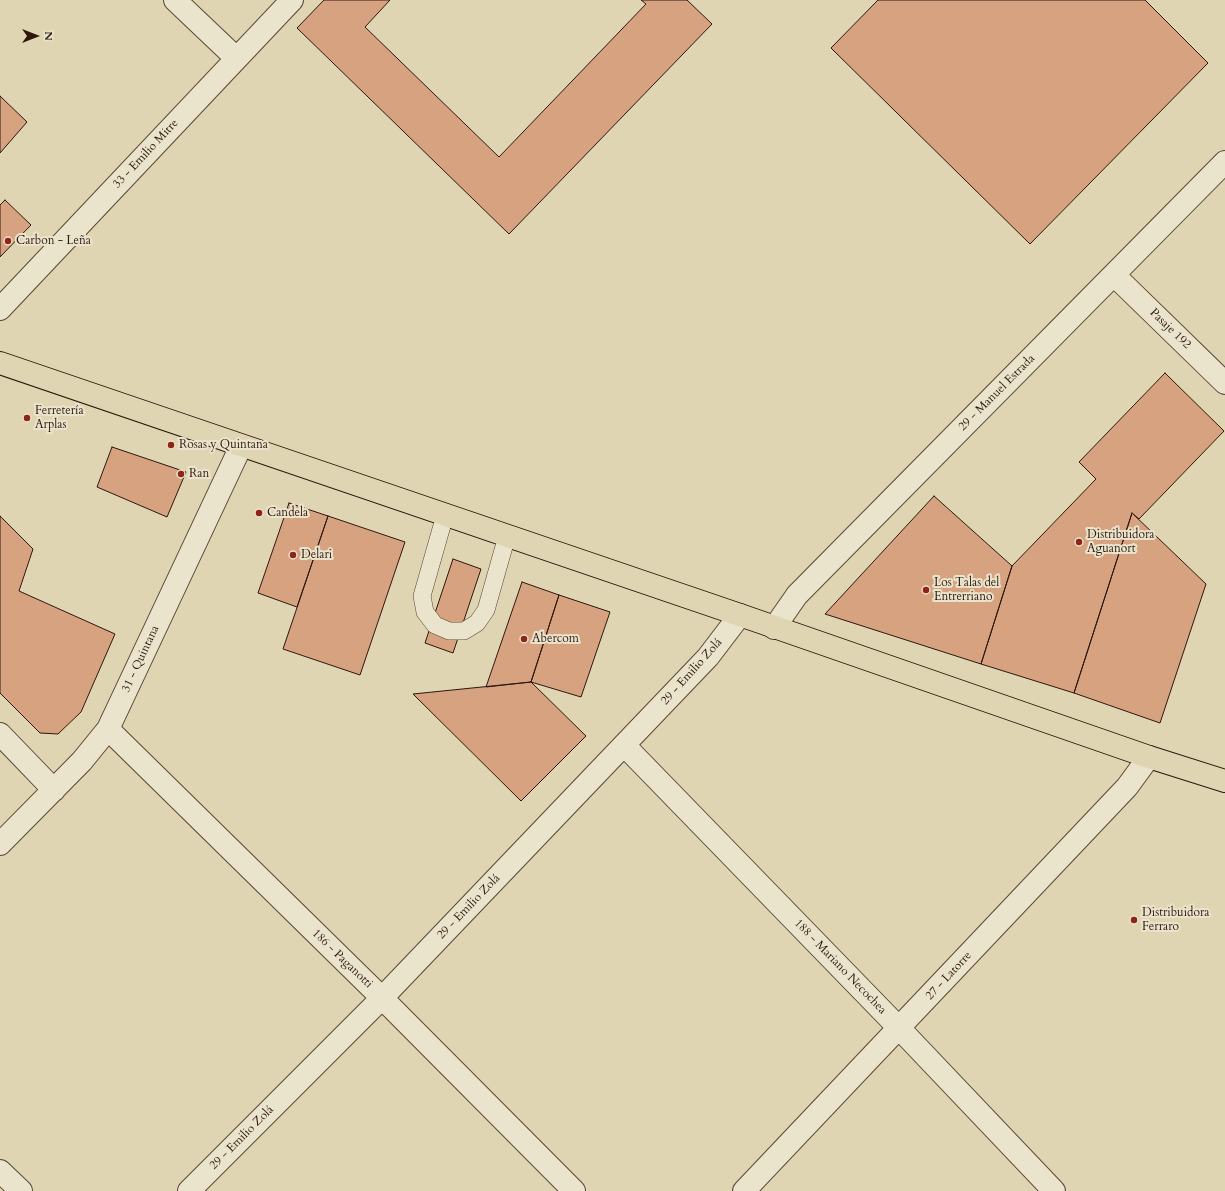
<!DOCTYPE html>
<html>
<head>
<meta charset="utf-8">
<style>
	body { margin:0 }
	#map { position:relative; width:1225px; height:1191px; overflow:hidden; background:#e0d5b2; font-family:Cardo,serif }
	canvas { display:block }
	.north { position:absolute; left:16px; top:16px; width:40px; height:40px; -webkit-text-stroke:3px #ebe4cd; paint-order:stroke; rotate:90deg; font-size:11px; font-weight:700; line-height:16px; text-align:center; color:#2d170d }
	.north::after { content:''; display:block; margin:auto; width:14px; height:18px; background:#2d170d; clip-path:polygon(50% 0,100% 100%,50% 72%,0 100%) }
</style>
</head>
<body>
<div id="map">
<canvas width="1225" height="1191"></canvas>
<div class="north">N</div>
</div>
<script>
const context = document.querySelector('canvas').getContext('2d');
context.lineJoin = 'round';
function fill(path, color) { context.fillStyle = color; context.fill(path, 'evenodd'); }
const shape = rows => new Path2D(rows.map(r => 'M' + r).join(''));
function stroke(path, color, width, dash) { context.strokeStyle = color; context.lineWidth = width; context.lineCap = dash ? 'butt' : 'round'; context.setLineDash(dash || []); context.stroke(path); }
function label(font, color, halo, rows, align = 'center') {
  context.font = font + ' Cardo,serif'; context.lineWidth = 4; context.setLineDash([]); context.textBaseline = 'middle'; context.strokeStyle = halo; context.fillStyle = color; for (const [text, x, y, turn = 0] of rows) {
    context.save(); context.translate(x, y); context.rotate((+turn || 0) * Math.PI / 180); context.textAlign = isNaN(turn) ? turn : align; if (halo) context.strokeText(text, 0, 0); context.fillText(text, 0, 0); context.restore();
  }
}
const building = shape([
	[324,0,390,0,365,27,499,157,646,4,641,0,687,0,712,24,509,234,297,28,324,0],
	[878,0,1145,0,1208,63,1030,244,831,48,878,0],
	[0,96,27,122,0,153,0,96],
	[5,200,31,225,0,257,0,205,5,200],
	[1165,373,1224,431,1139,519,1132,513,1074,693,981,664,1012,566,1096,479,1079,462,1165,373],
	[112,447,186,472,167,517,97,487,112,447],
	[934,496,1012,566,981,664,825,614,934,496],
	[289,503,328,516,297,607,258,593,289,503],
	[1132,513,1206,584,1160,723,1074,693,1132,513],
	[0,516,33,549,19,591,115,634,81,712,58,734,40,733,0,693,0,516],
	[328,516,405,542,360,675,283,649,328,516],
	[453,559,481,569,453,653,425,643,453,559],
	[522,582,559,595,531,682,486,687,522,582],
	[559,595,610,612,581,697,531,682,559,595],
	[531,682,586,736,521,801,413,694,531,682]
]);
const service = shape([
	[445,515,422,596,425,612,435,625,449,631,464,631,477,623,486,610,507,536]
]);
const minor = shape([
	[175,0,236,58],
	[1114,275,1225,383],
	[0,309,292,0],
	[774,628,797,595,1225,162],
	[108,729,382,998,574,1191],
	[0,734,54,790],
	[624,745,899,1028,1054,1191],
	[0,844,82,761,108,729,241,446],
	[0,1171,21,1191],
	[189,1191,382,998,708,657,740,615],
	[744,1191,1127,787,1149,757]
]);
const primary = shape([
	[0,363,740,615,1149,757,1225,781]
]);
const markers = [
	[8,241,4,"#8f2418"],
	[27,418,4,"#8f2418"],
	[171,445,4,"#8f2418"],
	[181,474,4,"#8f2418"],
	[259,513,4,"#8f2418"],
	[1079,542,4,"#8f2418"],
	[293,555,4,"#8f2418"],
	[926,590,4,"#8f2418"],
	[524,639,4,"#8f2418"],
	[1134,920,4,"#8f2418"]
];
const streetNames = [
	["33 - Emilio Mitre",146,154,-47],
	["Pasaje 192",1170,329,44],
	["29 - Manuel Estrada",997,393,-45],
	["31 - Quintana",141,659,-65],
	["29 - Emilio Zolá",692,672,-48],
	["29 - Emilio Zolá",469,907,-46],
	["186 - Paganotti",342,959,44],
	["188 - Mariano Necochea",840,967,46],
	["27 - Latorre",949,976,-47],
	["29 - Emilio Zolá",242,1138,-45]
];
const poiNames = [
	["Carbon - Leña",16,241],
	["Ferretería",35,411],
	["Arplas",35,425],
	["Rosas y Quintana",179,445],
	["Ran",189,474],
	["Candela",267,513],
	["Distribuidora",1087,535],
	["Aguanort",1087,549],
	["Delari",301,555],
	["Los Talas del",934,583],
	["Entrerriano",934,597],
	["Abercom",532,639],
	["Distribuidora",1142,913],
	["Ferraro",1142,927]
];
fill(building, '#d6a280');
stroke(building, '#2d170d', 1);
stroke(service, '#5a4636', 18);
stroke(minor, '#5a4636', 24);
stroke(primary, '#2d170d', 24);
stroke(service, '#ebe4cd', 17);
stroke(minor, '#ebe4cd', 22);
stroke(primary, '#e0d5b2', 22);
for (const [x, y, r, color] of markers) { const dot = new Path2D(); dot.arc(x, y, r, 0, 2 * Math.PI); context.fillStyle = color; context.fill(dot); stroke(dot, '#ebe4cd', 1.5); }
label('12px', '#2d170d', '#ebe4cd', streetNames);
label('12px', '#2d170d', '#ebe4cd', poiNames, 'left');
</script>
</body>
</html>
